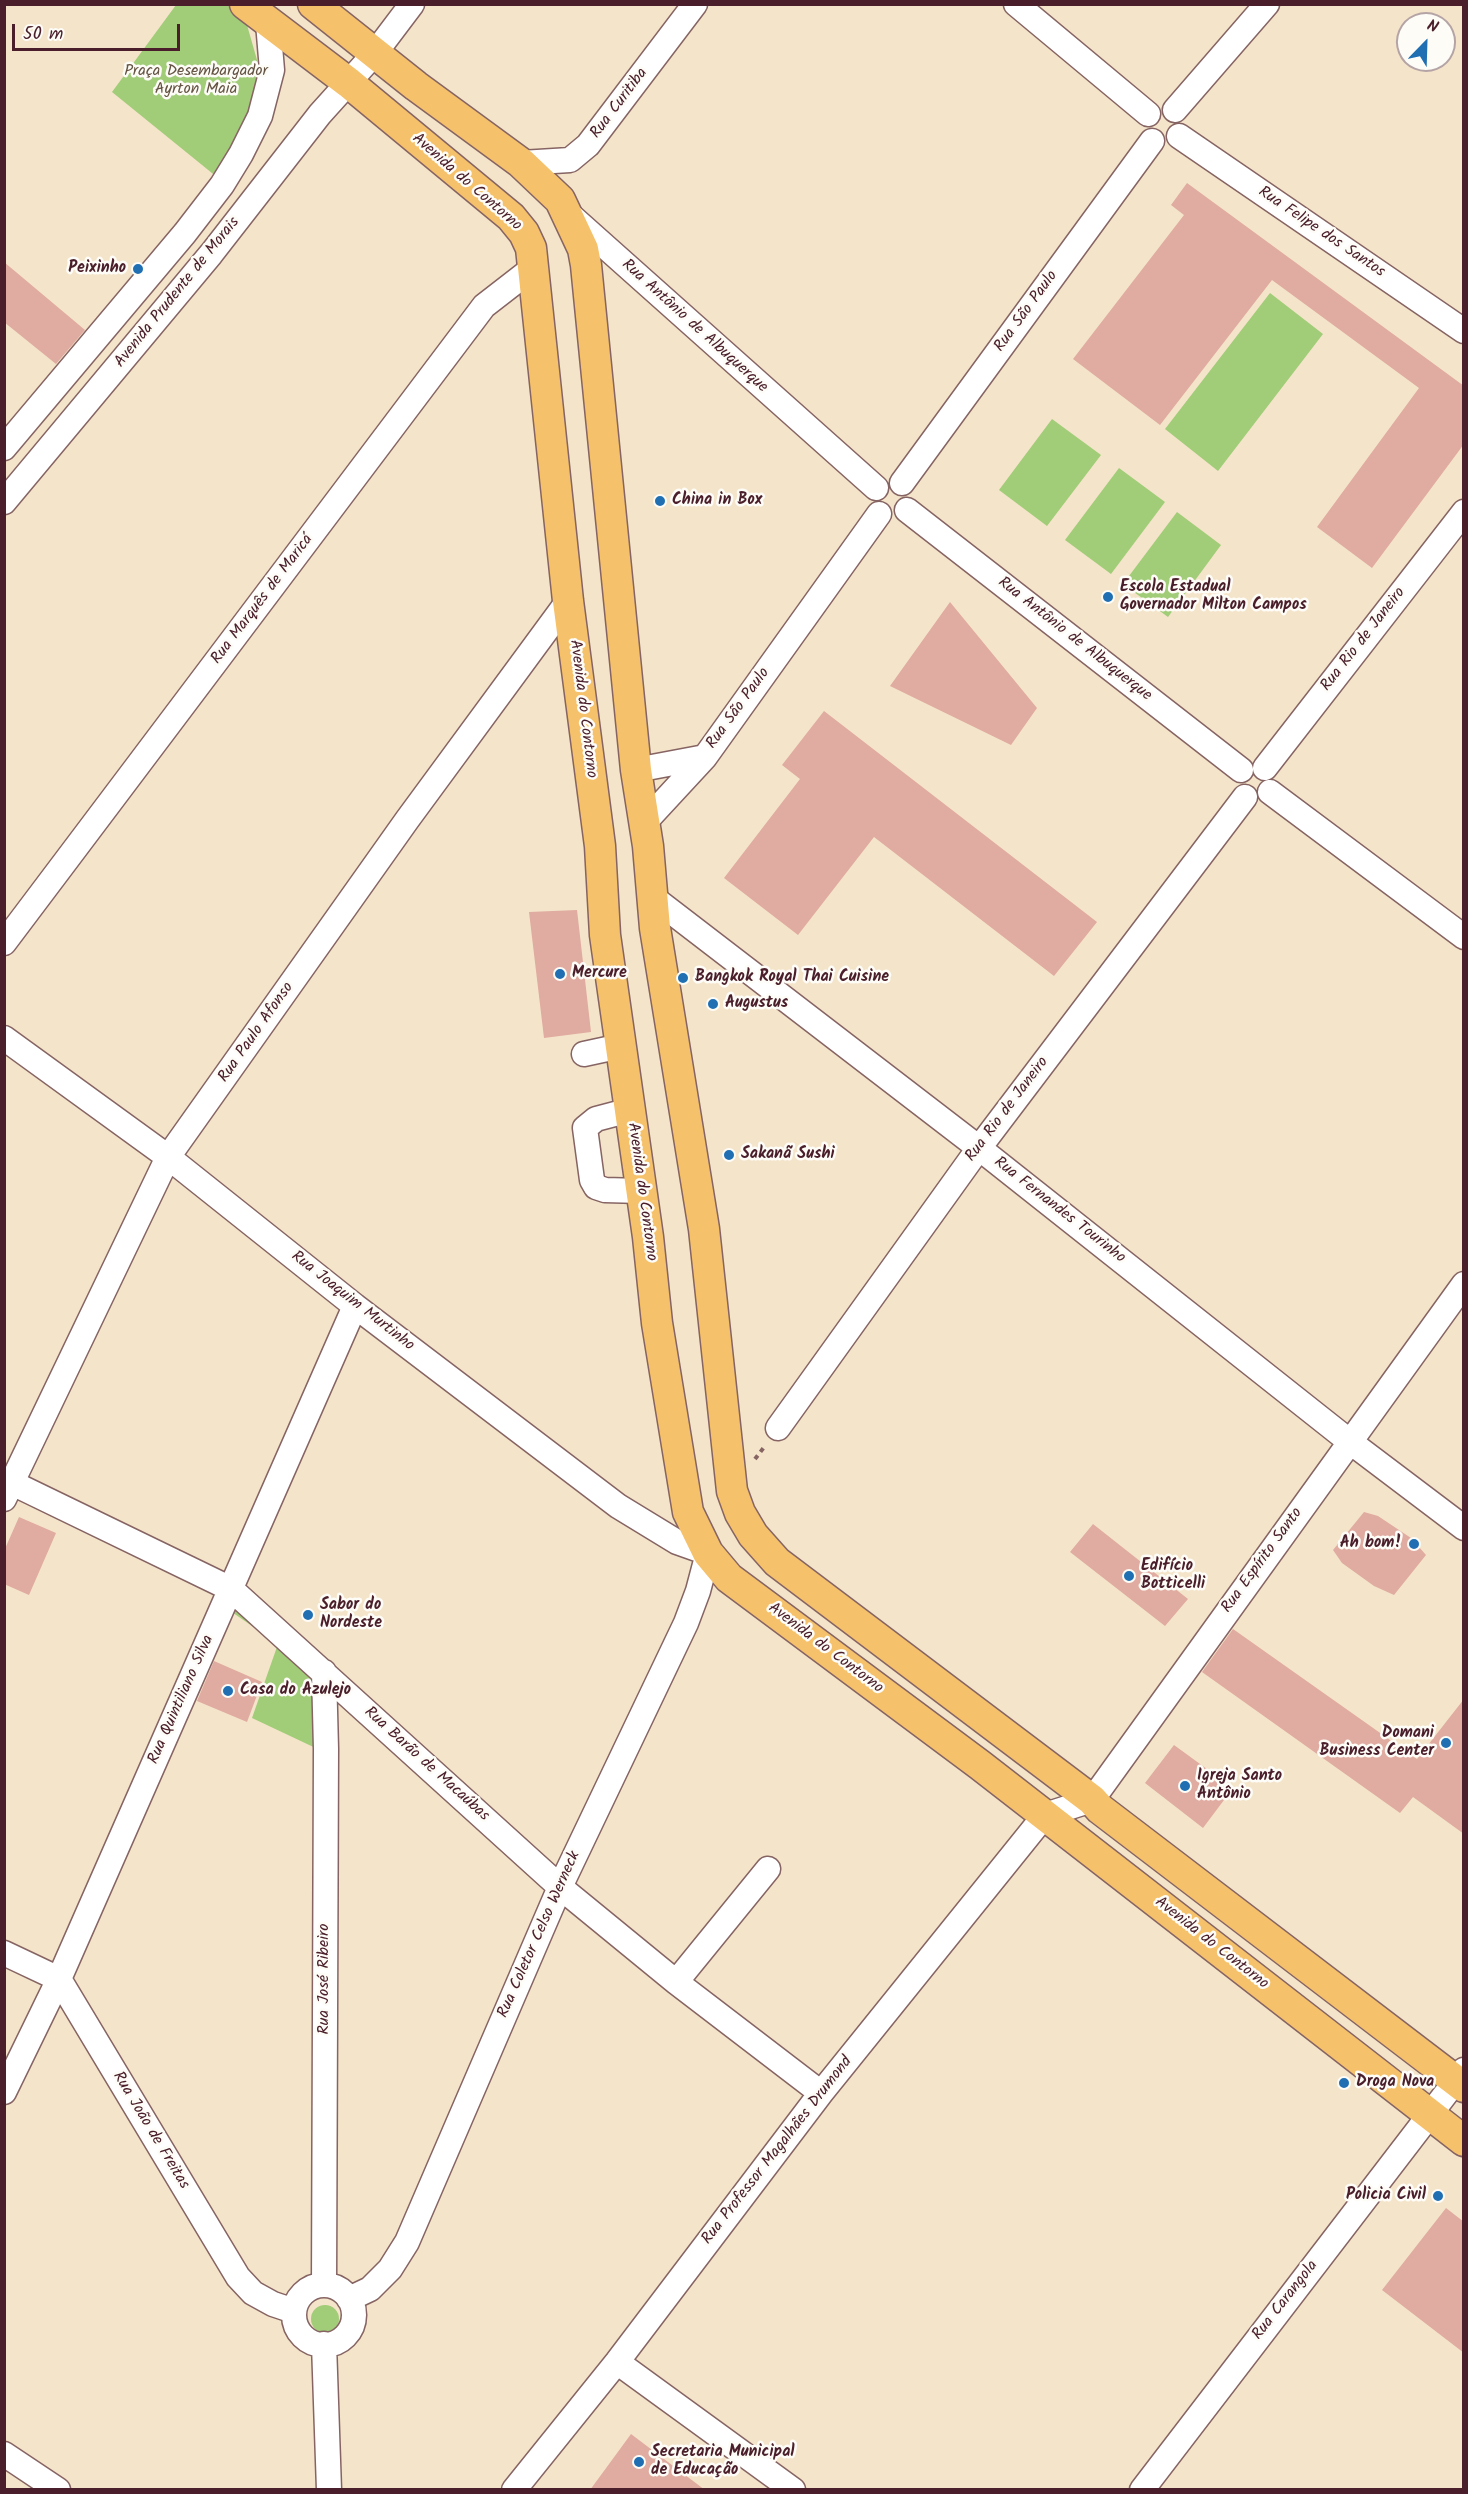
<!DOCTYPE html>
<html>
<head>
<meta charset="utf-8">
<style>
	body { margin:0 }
	#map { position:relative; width:1468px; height:2494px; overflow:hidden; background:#f4e4ca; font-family:Kalam,sans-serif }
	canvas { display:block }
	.frame { position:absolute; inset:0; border:6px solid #4a1f2b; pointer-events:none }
	.north { position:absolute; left:1396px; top:12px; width:60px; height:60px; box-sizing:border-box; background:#fdfcf7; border:2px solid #b5a4a5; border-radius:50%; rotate:23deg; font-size:16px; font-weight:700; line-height:24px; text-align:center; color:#4a1f2b }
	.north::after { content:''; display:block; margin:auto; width:21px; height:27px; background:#1f6fb2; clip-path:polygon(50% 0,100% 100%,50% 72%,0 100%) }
	.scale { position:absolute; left:12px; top:24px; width:168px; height:27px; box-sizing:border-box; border:3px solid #4a1f2b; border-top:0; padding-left:8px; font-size:18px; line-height:21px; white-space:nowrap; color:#4a1f2b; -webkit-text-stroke:4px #fdfcf7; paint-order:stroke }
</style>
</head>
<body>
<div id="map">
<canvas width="1468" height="2494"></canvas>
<div class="frame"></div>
<div class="north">N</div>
<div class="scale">50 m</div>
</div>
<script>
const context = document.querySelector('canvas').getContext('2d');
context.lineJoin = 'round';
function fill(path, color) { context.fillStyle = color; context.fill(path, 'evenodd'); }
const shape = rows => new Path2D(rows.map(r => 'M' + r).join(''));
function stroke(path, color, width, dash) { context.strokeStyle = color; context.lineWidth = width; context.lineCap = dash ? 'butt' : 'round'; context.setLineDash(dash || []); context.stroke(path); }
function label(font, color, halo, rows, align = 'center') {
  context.font = font + ' Kalam,sans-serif'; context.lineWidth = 5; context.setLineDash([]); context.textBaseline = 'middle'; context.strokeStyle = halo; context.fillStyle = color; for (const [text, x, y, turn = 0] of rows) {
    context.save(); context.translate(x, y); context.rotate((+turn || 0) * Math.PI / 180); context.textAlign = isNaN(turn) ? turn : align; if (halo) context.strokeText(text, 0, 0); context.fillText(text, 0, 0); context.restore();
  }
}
const green = shape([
	[176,5,227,5,245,18,259,67,254,112,223,182,112,92],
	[1270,293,1323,334,1218,471,1165,429],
	[1052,419,1101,455,1047,526,999,490],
	[1119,468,1165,502,1111,574,1065,540],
	[1177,512,1221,545,1168,617,1123,584],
	[233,1591,322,1676,324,1752,252,1718,278,1644,226,1608],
	'311 2319a14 14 0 1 1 28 0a14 14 0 1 1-28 0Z'
]);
const building = shape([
	[1187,183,1464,386,1464,444,1372,568,1317,527,1419,388,1272,280,1160,425,1073,359,1184,215,1171,205],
	[4,262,85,330,56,364,4,322],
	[950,602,1037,708,1011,745,890,686],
	[824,711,1097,922,1054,976,874,837,798,935,724,878,800,779,782,765],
	[577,910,591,1032,544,1038,529,912],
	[1364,1512,1378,1516,1411,1538,1426,1555,1394,1595,1374,1586,1342,1563,1333,1550],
	[19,1517,56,1533,29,1595,4,1584,4,1551],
	[1093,1524,1188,1599,1165,1626,1070,1552],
	[1233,1629,1417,1759,1464,1699,1464,1834,1413,1797,1400,1813,1202,1672],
	[214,1661,262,1682,247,1722,197,1701],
	[1174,1745,1233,1788,1203,1828,1145,1783],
	[1446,2208,1464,2222,1464,2353,1382,2290],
	[631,2434,705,2490,590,2490]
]);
const path = shape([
	[755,1459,765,1446]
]);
const minor = shape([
	[1016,4,1148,114],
	[1175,110,1267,4],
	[1179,136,1464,331],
	[521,163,570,160,588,145,695,4],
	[571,216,876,488],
	[4,448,185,233,222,185,241,154,260,116,272,70,268,23],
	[902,483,1152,141],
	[4,502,211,254,320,114,375,53,412,4],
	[907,510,1241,770],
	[1265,768,1464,512],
	[636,770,705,757],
	[1270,792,1464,937],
	[643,824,705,757,879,514],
	[651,896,979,1148,1349,1441,1464,1528],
	[4,943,484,306,533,268],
	[4,1038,168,1157,355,1306,618,1506,677,1542,708,1553,698,1591,686,1623,560,1887,407,2242,390,2269,370,2289,349,2299],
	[584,1054,621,1046],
	[630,1110,596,1119,585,1128,592,1180,596,1187,605,1190,641,1191],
	[778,1428,979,1148,1245,797],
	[4,1479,231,1589,560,1887,676,1982,821,2093],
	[4,1499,168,1157,407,820,568,601],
	[324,1672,326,1749,324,2285],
	[4,1953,59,1979,238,2277,253,2293,273,2304,294,2311],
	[676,1982,768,1869],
	[4,2092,59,1979,355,1306],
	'294 2315a30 30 0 1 1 60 0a30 30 0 1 1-60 0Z',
	[324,2344,329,2490],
	[617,2362,793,2490],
	[4,2454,58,2490],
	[514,2490,617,2362,821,2093,1045,1815,1092,1800,1464,1284],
	[1142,2490,1464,2070]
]);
const major = shape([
	[245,4,349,83,511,217,524,233,531,248,568,601,600,846,605,935,648,1237,657,1323,688,1512,708,1553,729,1578,980,1765,1464,2141],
	[313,4,416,86,521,163,560,200,583,249,586,265,636,770,648,846,655,928,704,1229,732,1491,740,1513,753,1535,777,1562,1092,1800,1100,1809,1464,2087]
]);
const markers = [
	[138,269,6,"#1f6fb2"],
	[660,501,6,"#1f6fb2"],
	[1108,597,6,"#1f6fb2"],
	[560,974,6,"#1f6fb2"],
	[683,978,6,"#1f6fb2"],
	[713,1004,6,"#1f6fb2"],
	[729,1155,6,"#1f6fb2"],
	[1414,1544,6,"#1f6fb2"],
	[1129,1576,6,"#1f6fb2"],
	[308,1615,6,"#1f6fb2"],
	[228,1691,6,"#1f6fb2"],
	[1446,1743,6,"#1f6fb2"],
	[1185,1786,6,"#1f6fb2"],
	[1344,2083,6,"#1f6fb2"],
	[1438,2196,6,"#1f6fb2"],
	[639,2462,6,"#1f6fb2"]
];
const parkNames = [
	["Praça Desembargador",196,72],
	["Ayrton Maia",196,90]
];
const streetNames = [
	["Rua Curitiba",620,104,-53],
	["Avenida do Contorno",466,183,41],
	["Rua Felipe dos Santos",1321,233,34],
	["Avenida Prudente de Morais",178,293,-51],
	["Rua São Paulo",1027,312,-54],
	["Rua Antônio de Albuquerque",694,327,42],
	["Rua Marquês de Maricá",263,600,-53],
	["Rua Antônio de Albuquerque",1074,640,38],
	["Rua Rio de Janeiro",1364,640,-52],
	["Avenida do Contorno",582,709,83],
	["Rua São Paulo",739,709,-54],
	["Rua Paulo Afonso",257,1033,-55],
	["Rua Rio de Janeiro",1008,1110,-53],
	["Avenida do Contorno",641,1192,82],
	["Rua Fernandes Tourinho",1059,1211,38],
	["Rua Joaquim Murtinho",352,1302,38],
	["Rua Espírito Santo",1263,1561,-54],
	["Avenida do Contorno",825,1649,37],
	["Rua Quintiliano Silva",182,1700,-66],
	["Rua Barão de Macaúbas",426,1765,42],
	["Rua Coletor Celso Werneck",540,1935,-66],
	["Avenida do Contorno",1211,1944,38],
	["Rua José Ribeiro",325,1979,-90],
	["Rua João de Freitas",150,2131,59],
	["Rua Professor Magalhães Drumond",778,2151,-52],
	["Rua Carangola",1286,2301,-52]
];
const poiNames = [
	["Peixinho",126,269,"right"],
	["China in Box",672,501],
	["Escola Estadual",1120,588],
	["Governador Milton Campos",1120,606],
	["Mercure",572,974],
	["Bangkok Royal Thai Cuisine",695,978],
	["Augustus",725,1004],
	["Sakanã Sushi",741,1155],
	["Ah bom!",1402,1544,"right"],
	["Edifício",1141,1567],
	["Botticelli",1141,1585],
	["Sabor do",320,1606],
	["Nordeste",320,1624],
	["Casa do Azulejo",240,1691],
	["Domani",1434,1734,"right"],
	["Business Center",1434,1752,"right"],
	["Igreja Santo",1197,1777],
	["Antônio",1197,1795],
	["Droga Nova",1356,2083],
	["Policia Civil",1426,2196,"right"],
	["Secretaria Municipal",651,2453],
	["de Educação",651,2471]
];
fill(green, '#a1cc78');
fill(building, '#e0aba1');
stroke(minor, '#866463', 27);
stroke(major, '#866463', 33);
stroke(path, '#866463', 4, [4.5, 4.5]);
stroke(minor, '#fff', 24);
stroke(major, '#f5c16b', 30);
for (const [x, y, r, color] of markers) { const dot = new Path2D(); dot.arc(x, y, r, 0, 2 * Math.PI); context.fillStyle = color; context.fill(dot); stroke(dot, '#fdfcf7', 2); }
label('16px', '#645342', '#fdfcf7', parkNames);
label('16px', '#4a1f2b', '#fdfcf7', streetNames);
label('bold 16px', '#4a1f2b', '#fdfcf7', poiNames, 'left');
</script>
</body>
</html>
